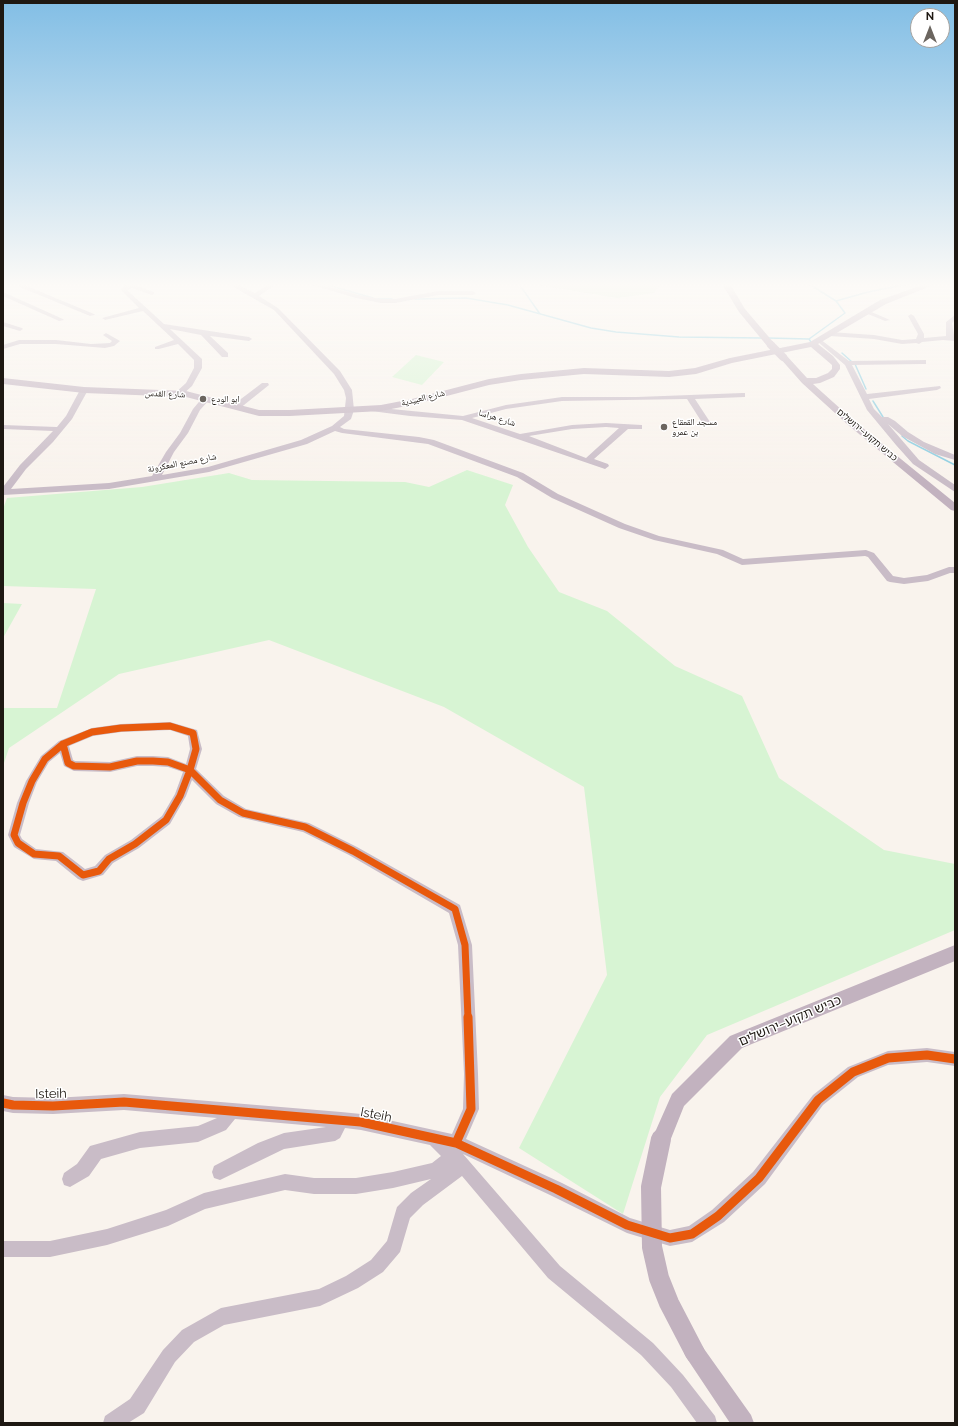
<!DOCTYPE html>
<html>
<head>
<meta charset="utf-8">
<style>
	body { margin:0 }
	#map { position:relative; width:958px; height:1426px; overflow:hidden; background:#f9f3ed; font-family:Raleway,sans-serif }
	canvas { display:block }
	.frame { position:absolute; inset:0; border:4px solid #1e1812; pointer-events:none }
	.north { position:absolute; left:910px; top:8px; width:40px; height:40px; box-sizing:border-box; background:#fff; border:1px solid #a5a3a0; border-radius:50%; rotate:0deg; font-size:11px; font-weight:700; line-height:16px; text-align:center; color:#1e1812 }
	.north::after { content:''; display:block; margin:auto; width:14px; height:18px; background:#6b655f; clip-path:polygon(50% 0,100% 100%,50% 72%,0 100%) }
</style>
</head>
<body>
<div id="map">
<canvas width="958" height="1426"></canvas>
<div class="frame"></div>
<div class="north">N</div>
</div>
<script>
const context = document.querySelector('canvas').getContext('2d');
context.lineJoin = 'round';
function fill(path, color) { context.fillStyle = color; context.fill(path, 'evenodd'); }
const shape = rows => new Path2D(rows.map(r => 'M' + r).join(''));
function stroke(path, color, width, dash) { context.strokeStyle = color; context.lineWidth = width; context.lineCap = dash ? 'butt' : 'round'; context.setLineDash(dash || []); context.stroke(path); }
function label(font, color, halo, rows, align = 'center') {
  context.font = font + ' Raleway,"Noto Naskh Arabic","Noto Sans Hebrew",sans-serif'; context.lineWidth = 3; context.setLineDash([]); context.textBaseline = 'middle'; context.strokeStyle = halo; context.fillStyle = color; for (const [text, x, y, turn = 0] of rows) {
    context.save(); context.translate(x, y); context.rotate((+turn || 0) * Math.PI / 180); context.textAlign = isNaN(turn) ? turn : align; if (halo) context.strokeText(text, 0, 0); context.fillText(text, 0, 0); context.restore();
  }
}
const green = shape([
	[532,284,660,284,654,293,617,298],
	[416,355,444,362,422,385,392,377],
	[467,470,513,485,505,505,528,547,559,592,607,611,675,666,742,696,779,778,884,850,955,864,955,930,707,1035,660,1097,623,1214,519,1148,607,975,584,787,444,707,269,640,119,674,9,748,3,766,3,708,57,708,96,589,3,586,3,509,7,498,142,487,229,473,252,480,405,482,429,487],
	[3,603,22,604,3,638]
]);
const stream = shape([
	[324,284,373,298],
	[519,284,540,314],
	[809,284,836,301,845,313,809,339],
	[377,299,392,299],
	[415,299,466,298,508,305,591,328,616,332,679,337,762,338],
	[836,301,868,292,908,284],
	[768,338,809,339,811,342],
	[842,353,852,362],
	[855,364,866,389],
	[873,401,883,417],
	[902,436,908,441,955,465]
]);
const minor = shape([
	[22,284,94,314,95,315,90,316,20,287,19,286,22,284],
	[132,284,154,292,154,294,152,295,132,288,127,290,164,324,249,337,252,339,249,341,210,336,228,353,228,357,222,357,201,335,170,329,202,359,202,368,192,386,182,395,176,395,175,393,186,383,194,368,194,360,178,344,159,349,155,349,155,347,174,340,143,311,105,320,102,318,139,308,121,290,124,286,132,284],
	[228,284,236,284,255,293,269,284,276,284,259,296,278,308,340,371,352,390,354,410,351,419,340,427,344,429,419,437,434,440,523,473,558,494,625,524,659,536,723,550,743,559,866,550,874,553,893,576,904,578,927,575,949,567,955,567,955,573,950,573,928,581,904,584,890,582,887,581,868,557,865,556,742,565,717,554,654,540,619,528,552,498,517,477,428,444,342,433,335,431,307,444,209,472,109,489,3,495,3,487,20,465,53,431,3,429,3,425,57,427,66,416,81,388,84,388,88,390,72,419,53,442,26,469,11,489,109,483,152,476,166,452,180,433,193,409,203,397,206,397,210,399,200,410,188,433,174,452,162,475,208,467,301,440,332,426,344,416,346,398,344,390,334,374,274,310,228,284],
	[309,284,318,284,359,295,381,299,395,299,438,291,473,291,476,293,473,295,438,295,395,303,381,303,356,298,309,284],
	[3,292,63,319,64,320,59,321,3,296,3,292],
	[863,310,867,310,890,320,885,321,863,312,863,310],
	[911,314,914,316,924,334,924,338,946,336,946,322,955,315,955,320,952,323,955,341,943,340,922,342,919,344,916,343,902,344,874,339,830,336,827,334,830,332,874,335,902,340,916,339,918,334,908,316,911,314],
	[3,322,22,328,23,329,20,331,3,326,3,322],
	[106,333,120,341,114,346,105,348,56,344,20,344,3,349,3,345,19,340,56,340,91,344,110,343,112,341,103,335,106,333],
	[820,339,849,361,926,360,926,364,923,364,852,365,867,394,940,386,941,388,937,390,869,399,874,409,882,417,888,417,895,421,908,432,924,442,955,455,955,460,935,454,902,436,888,424,919,460,955,485,955,492,913,464,896,445,867,410,845,365,818,342,817,341,820,339],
	[262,383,268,383,269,385,239,409,233,409,233,405,262,383],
	[742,393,745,393,745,397,695,399,710,422,706,424,703,424,687,399,562,401,506,409,472,418,520,434,572,425,606,423,642,425,642,429,628,429,594,459,608,464,609,466,605,469,462,420,410,416,371,411,367,409,371,407,463,416,506,405,562,397,637,397,742,393],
	[606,427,619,428,586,458,529,436,572,429,606,427],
	[170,722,197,730,202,749,196,769,224,796,246,809,309,823,357,847,460,905,472,945,478,1074,479,1109,466,1139,562,1183,630,1218,670,1230,689,1226,712,1210,753,1172,813,1095,848,1067,888,1051,927,1048,955,1052,955,1066,927,1062,888,1065,858,1077,823,1105,765,1184,724,1222,692,1242,670,1246,627,1233,550,1195,463,1154,560,1266,653,1343,683,1375,715,1416,717,1423,697,1423,671,1387,641,1355,548,1278,462,1176,423,1205,410,1218,400,1252,383,1272,358,1288,320,1306,224,1325,194,1342,175,1362,144,1413,128,1423,103,1423,105,1416,130,1399,163,1350,182,1330,221,1308,319,1289,346,1276,371,1260,387,1241,397,1207,411,1193,431,1179,393,1188,356,1194,314,1194,285,1190,205,1209,168,1226,107,1245,50,1257,3,1257,3,1241,50,1241,107,1229,166,1210,204,1193,285,1174,314,1178,356,1178,393,1172,432,1163,441,1156,430,1145,361,1130,345,1128,340,1138,335,1141,284,1149,220,1180,214,1178,212,1172,214,1166,258,1143,284,1133,326,1127,235,1119,226,1130,198,1142,140,1148,101,1159,89,1176,70,1187,64,1185,62,1179,64,1173,77,1164,90,1146,140,1132,198,1126,217,1118,124,1110,53,1114,13,1113,3,1111,3,1095,13,1097,53,1098,124,1094,341,1112,361,1114,452,1134,463,1109,464,1074,458,945,449,913,349,855,303,832,239,817,216,804,192,780,186,796,170,824,139,848,113,863,103,875,83,881,78,879,56,861,34,859,14,847,8,835,17,803,26,781,41,756,59,741,92,728,121,724,170,722],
	[170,730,188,736,190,749,186,764,168,757,153,756,137,756,110,762,75,761,73,760,69,746,93,736,121,732,170,730],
	[60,753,64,766,74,771,110,772,137,766,153,766,168,767,183,772,175,794,162,816,131,840,105,855,95,866,85,869,63,852,36,849,22,839,20,835,29,803,37,782,49,762,60,753]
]);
const major = shape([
	[722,284,730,284,745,309,774,343,775,345,774,347,768,347,739,312,722,284],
	[925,284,936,284,886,304,818,344,833,356,840,365,840,369,834,377,820,383,813,384,853,420,955,503,955,511,951,510,847,424,802,383,779,357,780,355,786,355,807,378,816,378,828,373,832,369,832,365,811,347,732,363,696,374,669,377,584,374,521,380,489,385,412,405,381,411,290,416,259,416,186,397,84,393,3,384,3,378,84,387,186,391,259,410,290,410,381,405,412,399,489,379,521,374,584,368,669,371,695,368,730,358,810,342,880,300,925,284],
	[955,945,955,961,742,1048,684,1106,668,1146,661,1148,654,1146,652,1139,672,1094,730,1036,955,945],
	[695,1342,702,1346,751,1415,754,1423,730,1423,688,1360,684,1353,688,1346,695,1342]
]);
const majorBridgeFar1 = shape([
	[771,345,783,357]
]);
const majorBridge = shape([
	[661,1139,651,1187,652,1247,659,1278,669,1303,695,1353]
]);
const cyclewayFar1 = shape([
	[63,744,68,763,74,766,110,767,137,761,153,761,168,762,190,770],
	[63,744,45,759,32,781,23,803,14,835,18,843,34,854,59,856,83,875,99,871,109,859,135,844,166,820,180,796,190,770],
	[63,744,92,732,121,728,170,726,193,733,196,749,190,770],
	[190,770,220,800,243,813,305,827,353,851,455,909,465,945,468,1018]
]);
const cycleway = shape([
	[3,1103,13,1105,53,1106,124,1102,361,1122,456,1143,556,1189,627,1225,670,1238,692,1234,718,1216,759,1178,818,1100,853,1072,888,1058,927,1055,955,1059],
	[456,1143,471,1109,468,1017]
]);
const markers = [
	[203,399,4,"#6b655f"],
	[664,427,4,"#6b655f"]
];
const farStreetnames = [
	["شارع القدس",165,394,2],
	["شارع العبيدية",423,398,-14],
	["شارع هراسا",497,418,17],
	["כביש תקוע–ירושלים",867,435,40],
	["شارع مصنع المعكرونة",182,463,-11]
];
const farPoinames = [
	["ابو الودع",211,399],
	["مسجد القعقاع",672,422],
	["بن عمرو",672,432]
];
const nearStreetnames = [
	["כביש תקוע–ירושלים",790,1021,-23],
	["Isteih",51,1094,-1],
	["Isteih",376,1115,11]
];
fill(green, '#d7f4d3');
stroke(stream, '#89cce0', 1.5);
fill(minor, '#c9bcc7');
fill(major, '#c2b2bf');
stroke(majorBridgeFar1, '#c2b2bf', 8);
stroke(majorBridge, '#c2b2bf', 20);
stroke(cyclewayFar1, '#e8590c', 7);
stroke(cycleway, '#e8590c', 9);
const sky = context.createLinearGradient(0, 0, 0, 483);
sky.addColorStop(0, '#82bee5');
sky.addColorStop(0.59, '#fcfaf7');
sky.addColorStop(1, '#fcfaf700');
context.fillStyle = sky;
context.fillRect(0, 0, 958, 483);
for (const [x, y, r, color] of markers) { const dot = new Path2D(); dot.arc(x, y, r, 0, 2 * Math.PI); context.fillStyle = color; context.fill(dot); stroke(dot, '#fff', 1.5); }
label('9px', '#1e1812', '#fff', farStreetnames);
label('9px', '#1e1812', '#fff', farPoinames, 'left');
label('13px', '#1e1812', '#fff', nearStreetnames);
</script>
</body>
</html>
